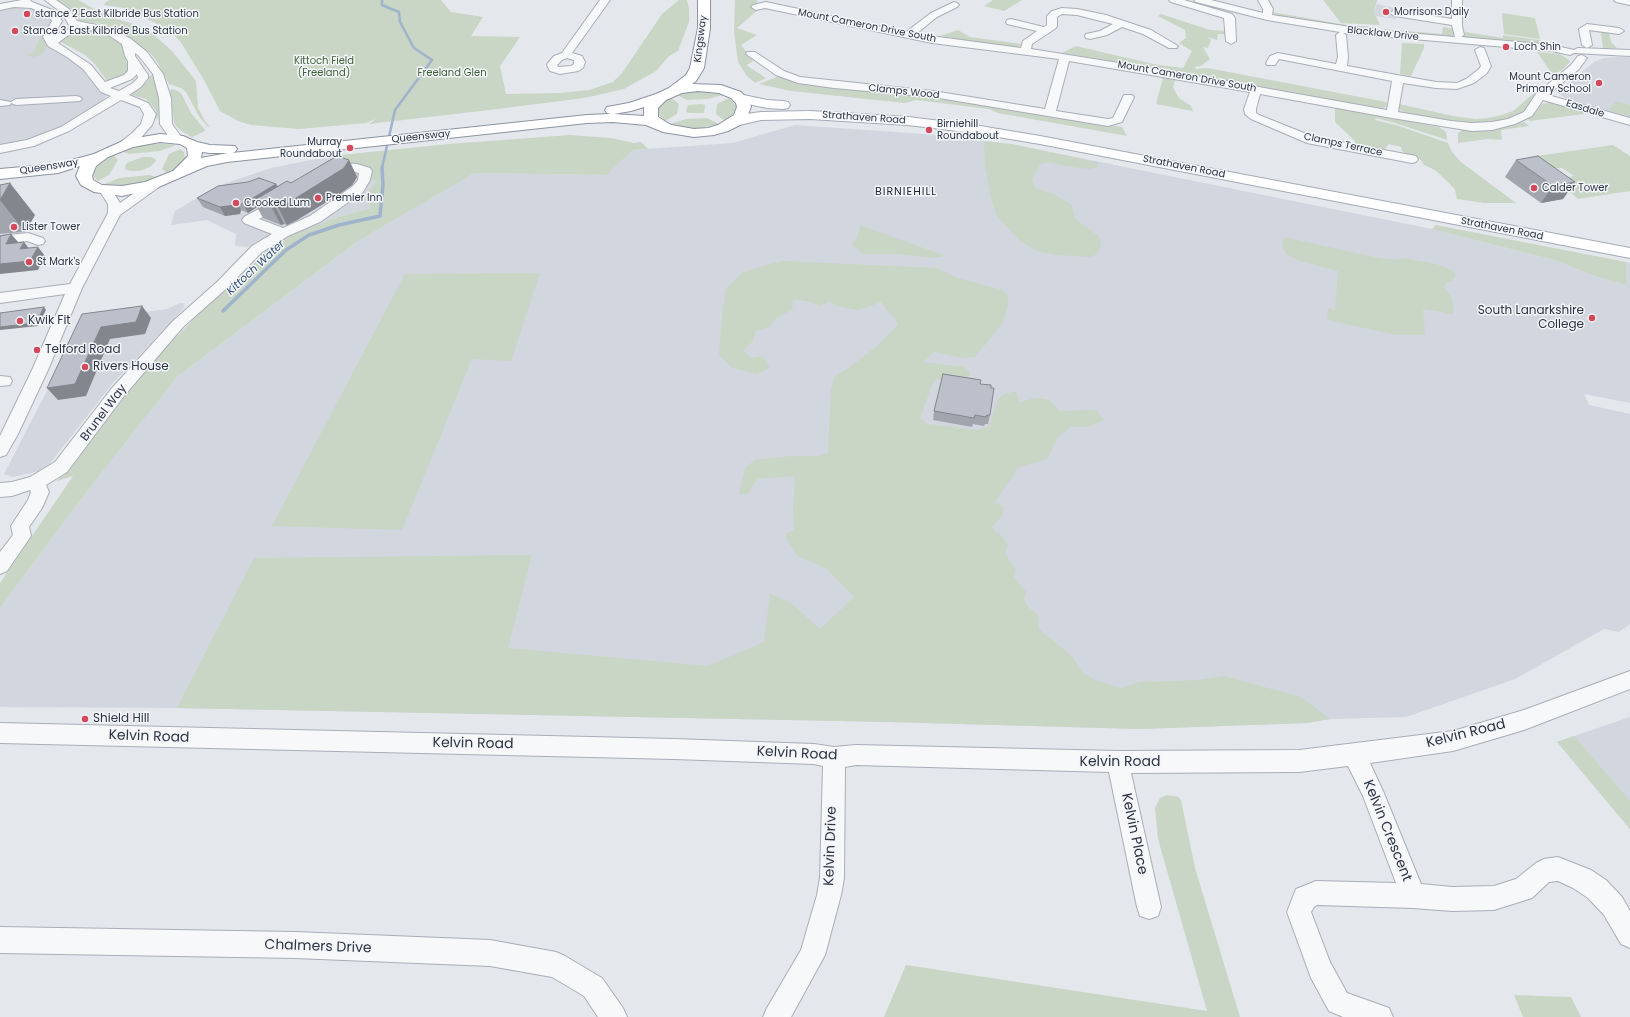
<!DOCTYPE html>
<html>
<head>
<meta charset="utf-8">
<style>
	body { margin:0 }
	canvas { display:block; background:#e4e7ec }
</style>
</head>
<body>
<canvas width="1630" height="1017"></canvas>
<script>
const context = document.querySelector('canvas').getContext('2d');
context.lineJoin = 'round';
function fill(path, color) { context.fillStyle = color; context.fill(path, 'evenodd'); }
const shape = rows => new Path2D(rows.map(r => 'M' + r).join(''));
function stroke(path, color, width, dash) { context.strokeStyle = color; context.lineWidth = width; context.lineCap = dash ? 'butt' : 'round'; context.setLineDash(dash || []); context.stroke(path); }
function label(font, color, halo, rows, align = 'center') {
  context.font = font + ' Poppins,sans-serif'; context.lineWidth = 3; context.setLineDash([]); context.textBaseline = 'middle'; context.strokeStyle = halo; context.fillStyle = color; for (const [text, x, y, turn = 0] of rows) {
    context.save(); context.translate(x, y); context.rotate((+turn || 0) * Math.PI / 180); context.textAlign = isNaN(turn) ? turn : align; if (halo) context.strokeText(text, 0, 0); context.fillText(text, 0, 0); context.restore();
  }
}
const built = shape([
	[25,4,52,13,48,37,71,55,109,93,102,101,75,124,0,149,0,7],
	[1377,4,1397,9,1396,19,1376,16,1374,12],
	[1616,57,1630,57,1630,118,1569,101,1557,92,1594,62,1604,58],
	[795,125,924,134,1011,144,1432,229,1554,260,1594,276,1627,285,1626,262,1630,263,1630,403,1584,394,1589,405,1630,414,1630,624,1619,632,1604,629,1515,679,1406,717,1330,719,1307,723,1140,729,889,722,177,708,0,707,0,608,81,499,178,376,358,241,475,173,605,175,633,150,733,143],
	[331,156,345,163,364,165,372,170,377,181,362,201,367,199,371,208,338,217,275,242,266,248,235,246,236,234,207,220,171,225,175,211,218,186,271,168],
	[180,303,185,303,183,309,112,384,45,470,13,477,4,474,83,321,167,309],
	[1630,717,1630,829,1557,742]
]);
const green = shape([
	[57,0,78,0,107,16,143,27,153,34,172,51,196,81,198,108,205,121,209,126,208,127,200,118,186,92,181,88,169,84,156,60,150,53,125,35,107,26,102,24,79,21,73,10],
	[110,0,441,0,451,12,483,17,471,36,520,37,500,66,506,94,561,93,589,90,613,82,622,73,662,14,679,0,687,0,689,9,689,22,678,51,669,56,656,71,624,89,584,98,498,109,369,124,376,119,366,123,299,129,251,125,238,121,220,111,204,80,180,41,168,29,124,8,104,5,106,2],
	[735,0,756,0,758,2,753,6,759,9,737,28,757,35,741,45,753,60,751,63,746,65,766,78,755,83,746,75,738,62,734,31],
	[993,0,1022,0,1004,11,984,6],
	[1323,0,1377,0,1374,12,1380,25,1341,23],
	[27,6,50,15,53,20,44,37,46,50,40,55,33,57,25,55,33,53,43,32,46,31,50,25,49,17,42,12,31,7,0,10,0,8],
	[1272,12,1346,25,1375,27,1378,32,1276,17],
	[1502,13,1535,18,1540,39,1504,34],
	[1161,14,1210,30,1227,31,1227,33,1225,34,1218,34,1217,40,1207,37,1211,40,1208,48,1203,47,1210,59,1201,66,1195,67,1196,69,1207,68,1218,70,1386,102,1387,106,1384,108,1370,107,1195,75,1062,53,1076,46,1153,64,1183,68,1192,51,1179,43,1186,38,1185,30,1158,16],
	[1443,27,1454,29,1453,37,1451,38,1383,33,1382,29,1442,34],
	[81,29,102,30,122,41,128,69,126,74,111,81,106,80,95,64,85,55,61,42,61,38],
	[1592,29,1609,33,1611,42,1617,48,1603,48,1601,33,1589,31],
	[958,30,970,37,1021,44,1019,47,1015,48,940,36],
	[1465,32,1503,38,1503,35,1540,40,1538,44,1467,38,1465,36],
	[1402,43,1424,44,1424,48,1411,76,1400,74],
	[1537,52,1560,54,1569,60,1570,62,1562,70,1553,75],
	[154,75,160,93,160,115,157,119,155,119,156,110,146,99,128,94,148,81,149,76],
	[779,76,795,82,820,86,920,95,1122,127,1127,136,998,113,989,109,916,100,905,103,791,91,759,84],
	[1163,78,1175,80,1173,87,1176,93,1179,98,1191,106,1193,111,1156,104],
	[1540,88,1543,89,1534,97,1524,112,1517,117,1506,121,1466,124,1409,115,1400,110,1399,107,1399,104,1453,116,1475,119,1488,118,1502,115,1513,111],
	[173,89,181,93,191,113,205,130,205,131,192,137,183,132,177,127,174,123,173,112,171,112,170,90],
	[698,90,718,92,722,95,708,99,687,100,675,94],
	[670,97,679,104,677,114,665,121,658,114,658,110,659,106],
	[729,98,736,105,736,108,732,116,725,121,716,114,717,104],
	[1615,101,1630,105,1630,116,1609,111],
	[1547,103,1555,103,1587,112,1584,114,1530,121,1528,119,1542,104],
	[702,104,705,105,704,113,689,113,686,112,688,105],
	[1335,107,1439,127,1446,132,1447,140,1395,123,1376,118,1375,120,1396,125,1448,143,1452,152,1461,162,1516,203,1484,203,1457,199,1455,190,1450,184,1435,170,1424,165,1420,159,1407,155,1402,151,1401,147,1389,144,1384,150,1354,145,1355,141,1335,122],
	[707,118,719,124,696,129,688,128,670,124,686,119],
	[1524,122,1529,126,1501,130,1502,140,1488,139,1458,143,1458,133,1464,129,1498,128],
	[570,135,611,138,634,143,641,142,648,149,633,150,606,175,475,173,358,241,178,376,81,499,0,608,0,583,73,476,57,481,140,374,234,278,244,276,266,248,275,242,338,217,371,208,367,199,361,201,377,181,370,180,372,170,364,165,345,163,331,156,448,144],
	[984,141,1011,144,1097,162,1098,167,1089,169,1065,166,1050,162,1040,164,1032,180,1035,188,1054,194,1072,205,1075,219,1099,236,1101,244,1097,254,1091,257,1057,255,1037,251,1020,241,997,216,991,199,985,165],
	[152,143,176,145,160,151,129,154,121,151],
	[1613,145,1630,156,1630,191,1578,199,1568,190,1576,188,1562,179,1574,176,1562,168,1546,169,1530,157],
	[180,149,184,152,185,157,184,161,180,166,168,175,165,174,167,173,162,169,169,154],
	[112,154,118,160,109,175,98,181,94,177,93,173,95,168],
	[143,157,152,157,156,160,155,162,150,167,140,171,130,171,125,169,126,164,129,162],
	[150,175,159,178,126,187,102,185,119,178],
	[860,225,945,256,934,258,896,254,863,254,852,245,857,238],
	[1436,225,1626,262,1627,285,1594,276,1554,260,1432,229],
	[1284,237,1374,257,1396,260,1402,258,1432,263,1445,267,1453,271,1456,275,1453,280,1446,283,1444,287,1452,298,1454,314,1423,309,1425,335,1397,335,1327,320,1328,308,1335,310,1338,271,1300,261,1287,255,1282,247],
	[783,261,936,268,958,278,1002,290,1008,295,1008,306,1002,324,975,357,962,358,934,352,923,362,965,367,970,373,967,379,953,383,937,379,932,385,920,418,928,424,977,430,989,427,998,399,1005,394,1016,391,1019,402,1036,398,1049,400,1060,411,1096,410,1104,420,1087,427,1070,427,1058,437,1047,459,1017,468,1011,479,994,503,1001,504,1004,508,1002,516,992,527,994,531,1000,534,1008,545,1005,553,1016,570,1014,577,1026,592,1024,600,1029,608,1039,615,1038,626,1042,632,1072,656,1082,672,1095,680,1121,688,1140,682,1198,680,1224,676,1301,697,1330,719,1307,723,1140,729,889,722,177,708,254,558,532,555,508,648,708,666,764,642,770,594,791,603,820,629,854,597,827,569,796,555,788,541,785,534,794,530,793,511,795,476,757,479,748,494,739,494,745,468,755,460,791,456,816,456,828,453,831,390,834,378,875,348,898,325,895,318,886,310,881,301,869,307,858,310,836,306,829,301,821,306,806,301,793,299,792,310,776,318,770,327,756,331,752,342,743,351,752,358,763,356,770,368,757,374,732,368,719,355,722,315,726,289,742,273,766,265],
	[540,273,511,361,472,359,402,530,272,526,405,274],
	[1574,736,1630,801,1630,829,1557,742],
	[1167,795,1178,797,1181,800,1195,868,1240,1017,884,1017,906,965,1207,1011,1158,839,1155,808,1160,798],
	[1514,995,1571,997,1581,1017,1523,1017]
]);
const streamFar1 = shape([
	[382,0,382,5,399,12,400,22,414,48,432,60,395,110,382,168]
]);
const stream = shape([
	[223,311,286,250,309,235,339,225,380,216,383,185,382,167]
]);
const minor = shape([
	[22,0,30,0,32,2,55,11,62,21,54,35,75,27,69,25,62,13,45,0,56,0,69,9,77,21,111,28,131,39,147,52,163,74,171,98,172,124,182,138,180,141,172,141,160,124,159,98,153,74,139,56,135,53,135,56,148,75,148,78,141,87,129,95,148,103,156,114,152,125,139,140,123,149,119,148,117,145,131,134,141,124,144,114,140,107,121,100,69,131,34,146,0,153,0,145,27,140,61,127,111,96,101,92,83,69,67,57,48,46,43,37,52,21,48,15,31,8,14,7,0,10,0,4,22,0],
	[94,30,104,32,122,44,125,56,128,61,128,71,124,75,105,82,91,65,58,43,67,36,83,31,94,30],
	[137,74,138,78,133,83,119,91,110,88,132,79,137,74],
	[600,0,610,0,572,53,582,56,585,62,583,68,578,71,560,74,550,71,547,65,548,63,554,56,562,53,600,0],
	[567,58,574,60,574,64,571,66,558,67,557,65,562,60,567,58],
	[1169,0,1184,0,1232,14,1235,18,1236,41,1231,44,1226,41,1224,18,1171,2,1169,0],
	[1194,0,1211,0,1263,13,1263,9,1258,0,1268,0,1273,9,1272,15,1370,30,1455,37,1452,25,1395,16,1390,13,1395,10,1452,19,1452,0,1462,0,1462,26,1464,35,1461,37,1552,45,1574,50,1578,48,1630,50,1630,56,1574,53,1570,55,1552,51,1343,33,1346,35,1348,57,1347,66,1436,82,1457,83,1466,79,1479,69,1481,66,1475,50,1480,47,1484,48,1491,66,1487,73,1474,83,1457,89,1436,88,1403,83,1398,112,1451,121,1472,123,1492,122,1508,119,1524,112,1536,94,1571,65,1578,56,1582,55,1587,58,1579,69,1548,95,1630,118,1630,125,1543,100,1532,116,1515,124,1492,130,1472,131,1392,118,1260,94,1256,109,1256,113,1259,115,1314,137,1416,156,1418,159,1416,162,1412,163,1307,143,1251,119,1245,114,1244,109,1250,92,1069,61,1056,111,1108,119,1113,118,1124,95,1132,95,1134,97,1122,122,1108,126,933,97,834,88,798,83,776,75,746,54,747,52,755,52,784,71,800,77,933,91,1045,109,1059,59,932,43,765,8,756,10,751,7,753,5,766,2,906,32,931,13,954,2,957,3,959,5,957,7,937,17,916,34,1021,48,1023,41,1037,31,1007,24,1006,22,1007,20,1011,19,1044,27,1047,25,1047,16,1052,11,1062,8,1077,9,1106,15,1151,30,1178,46,1177,48,1169,48,1143,34,1122,27,1107,35,1090,39,1086,38,1085,36,1086,34,1100,31,1113,24,1077,15,1062,14,1057,17,1057,26,1056,28,1032,44,1031,49,1175,72,1387,110,1392,81,1279,59,1275,65,1267,65,1266,63,1270,56,1278,53,1336,64,1338,57,1336,35,1340,32,1267,20,1196,2,1194,0],
	[1614,0,1630,0,1630,5,1616,2,1614,0],
	[1587,24,1619,28,1624,31,1619,34,1589,30,1592,45,1587,48,1582,45,1579,29,1587,24],
	[76,96,80,97,82,99,80,101,16,105,11,103,10,105,0,106,0,100,11,102,16,99,76,96],
	[343,163,357,164,370,168,372,171,370,180,363,192,320,222,288,236,262,252,227,288,183,327,124,396,67,472,46,485,49,492,42,508,29,527,31,536,7,571,0,574,0,552,13,535,11,526,28,500,31,492,30,490,12,496,0,497,0,483,12,482,30,477,55,462,112,388,173,321,217,282,252,246,272,234,244,223,242,220,244,217,281,197,286,198,287,201,286,204,259,219,283,228,310,216,353,186,358,180,359,173,352,171,343,171,328,175,324,174,322,171,324,168,343,163],
	[155,180,159,181,161,184,159,187,120,215,82,288,48,370,18,434,6,455,0,457,0,436,32,370,65,294,0,303,0,293,70,284,108,213,108,204,99,190,100,187,110,187,120,203,151,181,155,180],
	[28,233,43,238,45,241,43,244,38,245,27,241,0,244,0,236,28,233],
	[0,376,10,377,12,381,10,385,0,386,0,376],
	[1630,671,1630,689,1524,730,1453,751,1370,763,1383,791,1421,884,1452,887,1494,886,1516,879,1536,863,1544,859,1558,857,1591,870,1606,880,1622,897,1630,911,1630,948,1621,944,1604,915,1588,898,1573,888,1558,881,1549,882,1532,898,1494,910,1452,911,1413,908,1317,905,1314,907,1311,912,1330,962,1347,993,1389,1008,1393,1017,1343,1017,1329,1011,1311,978,1287,912,1296,889,1316,881,1396,883,1363,796,1348,766,1299,772,1131,773,1161,907,1158,916,1149,919,1140,916,1137,907,1109,772,856,765,845,767,844,878,841,895,825,955,791,1017,763,1017,767,1008,801,950,817,895,820,878,823,766,814,764,674,759,0,743,0,723,674,739,814,744,834,747,856,745,1118,751,1299,750,1453,731,1524,710,1630,671],
	[0,927,295,932,490,940,556,952,565,956,602,978,623,1008,627,1017,598,1017,584,996,552,977,490,966,295,958,0,953,0,927]
]);
const major = shape([
	[739,94,767,100,783,101,788,102,790,105,788,108,783,109,767,108,734,101,732,98,734,95,739,94],
	[810,111,908,117,974,125,1040,136,1630,248,1630,258,1040,144,974,133,908,125,810,119,761,120,735,126,730,125,728,122,730,119,746,114,761,112,810,111]
]);
const highway = shape([
	[698,0,710,0,710,28,704,68,696,81,692,84,721,85,741,92,750,102,751,107,747,117,740,125,728,131,714,135,694,137,663,132,646,125,613,122,587,123,227,162,207,166,154,189,122,196,94,192,81,185,76,176,80,166,58,173,0,179,0,169,57,164,94,154,125,140,160,134,183,136,197,142,210,145,235,146,237,149,235,152,232,153,587,115,611,114,607,113,605,110,607,107,629,103,656,94,669,88,686,75,690,68,698,28,698,0],
	[698,91,719,93,731,98,736,103,737,107,734,115,718,125,708,128,694,129,671,125,658,117,658,108,666,100,682,93,698,91],
	[644,107,644,116,614,114,631,111,644,107],
	[160,142,180,144,187,148,188,156,173,171,145,182,122,186,102,185,93,180,92,176,96,166,108,157,133,147,160,142],
	[202,152,210,153,228,153,201,158,202,152]
]);
const wall = shape([
	[349,160,357,177,352,185,341,193,297,220,287,225,284,224,281,225,263,218,257,207,248,213,241,210,240,214,225,216,203,207,197,198,248,182,276,184,278,187,291,183],
	[1516,160,1575,182,1563,199,1541,203,1505,177],
	[0,185,35,215,25,232,0,234],
	[980,384,990,415,988,424,985,424,984,426,973,424,972,427,933,420,934,411]
]);
const shadedWall = shape([
	[349,160,357,177,352,185,341,193,297,220,287,225,278,207],
	[1575,182,1563,199,1541,203,1553,186],
	[10,183,35,215,25,232,0,200],
	[276,184,281,193,253,201,257,207,248,213,243,204],
	[236,201,241,210,240,214,225,216,220,207],
	[275,206,284,224,281,225,272,208],
	[11,234,19,243,6,244],
	[24,242,31,251,20,249],
	[38,247,45,256,38,270,0,274,0,264],
	[142,306,151,318,145,334,110,339,86,396,58,400,47,388,101,327],
	[44,307,46,310,38,326,0,330,0,327]
]);
const building = shape([
	[337,156,349,160,344,168,333,175,288,203,278,207,275,206,272,208,253,201,287,181,291,183,337,156],
	[1538,156,1575,182,1553,186,1516,160,1538,156],
	[259,178,276,184,243,204,236,201,235,205,220,207,197,198,218,186,248,182,259,178],
	[10,183,0,200,0,185,10,183],
	[11,234,6,244,24,242,20,249,38,247,30,261,0,264,0,236,11,234],
	[142,306,136,322,101,327,75,384,47,388,82,314,142,306],
	[44,307,36,323,0,327,0,313,44,307],
	[943,374,981,380,980,384,991,385,991,388,994,388,990,415,987,415,986,417,975,415,974,418,934,411,943,374]
]);
const markers = [
	[1386,12,4,"#d1495b"],
	[27,14,4,"#d1495b"],
	[15,31,4,"#d1495b"],
	[1506,47,4,"#d1495b"],
	[1599,83,4,"#d1495b"],
	[929,130,4,"#d1495b"],
	[350,148,4,"#d1495b"],
	[1534,188,4,"#d1495b"],
	[318,198,4,"#d1495b"],
	[236,203,4,"#d1495b"],
	[14,227,4,"#d1495b"],
	[29,262,4,"#d1495b"],
	[1592,318,4,"#d1495b"],
	[20,321,4,"#d1495b"],
	[37,350,4,"#d1495b"],
	[85,367,4,"#d1495b"],
	[85,719,4,"#d1495b"]
];
const farPoinames = [
	["Morrisons Daily",1394,12],
	["stance 2 East Kilbride Bus Station",35,14],
	["Stance 3 East Kilbride Bus Station",23,31],
	["Loch Shin",1514,47],
	["Mount Cameron",1591,77,"right"],
	["Primary School",1591,89,"right"],
	["Birniehill",937,124],
	["Roundabout",937,136],
	["Murray",342,142,"right"],
	["Roundabout",342,154,"right"],
	["Calder Tower",1542,188],
	["Premier Inn",326,198],
	["Crooked Lum",244,203],
	["Lister Tower",22,227],
	["St Mark's",37,262]
];
const farStreetnames = [
	["Mount Cameron Drive South",867,26,11],
	["Blacklaw Drive",1383,34,6],
	["Kingsway",701,39,-83],
	["Mount Cameron Drive South",1187,77,10],
	["Clamps Wood",904,92,6],
	["Easdale",1585,109,17],
	["Strathaven Road",864,118,4],
	["Queensway",421,137,-6],
	["Clamps Terrace",1343,145,12],
	["Queensway",49,167,-9],
	["Strathaven Road",1184,167,11],
	["Strathaven Road",1502,229,11]
];
const farParknames = [
	["Kittoch Field",324,61],
	["(Freeland)",324,73],
	["Freeland Glen",452,73]
];
const farNeighbourhoodnames = [
	["BIRNIEHILL",906,192]
];
const farWaternames = [
	["Kittoch Water",256,268,-43]
];
const poiNames = [
	["South Lanarkshire",1584,311,"right"],
	["College",1584,325,"right"],
	["Kwik Fit",28,321],
	["Telford Road",45,350],
	["Rivers House",93,367],
	["Shield Hill",93,719]
];
const streetNames = [
	["Brunel Way",104,413,-53]
];
const nearStreetnames = [
	["Kelvin Road",1466,734,-14],
	["Kelvin Road",149,737,2],
	["Kelvin Road",473,744,1],
	["Kelvin Road",797,754,3],
	["Kelvin Road",1120,762],
	["Kelvin Crescent",1387,831,68],
	["Kelvin Place",1134,834,78],
	["Kelvin Drive",831,846,-88],
	["Chalmers Drive",318,947,2]
];
fill(built, '#d2d6de');
fill(green, '#c9d6c5');
stroke(streamFar1, '#9fb4cc', 2.5);
stroke(stream, '#9fb4cc', 3.5);
stroke(minor, '#a9aeb7', 2);
stroke(major, '#a3abb8', 2);
stroke(highway, '#8b94a3', 2);
fill(minor, '#f7f8fa');
fill(major, '#fff');
fill(highway, '#fff');
fill(wall, '#a1a5ae');
fill(shadedWall, '#83868d');
fill(building, '#bbc0ca');
stroke(building, '#83868d', 1);
for (const [x, y, r, color] of markers) { const dot = new Path2D(); dot.arc(x, y, r, 0, 2 * Math.PI); context.fillStyle = color; context.fill(dot); stroke(dot, '#f4f6f9', 1.5); }
label('10px', '#2b3445', '#f4f6f9', farPoinames, 'left');
label('10px', '#2b3445', '#f4f6f9', farStreetnames);
label('10px', '#3f6138', '#f4f6f9', farParknames);
context.letterSpacing = '1px';
label('11px', '#1d2536', '#f4f6f9', farNeighbourhoodnames);
context.letterSpacing = '0px';
label('italic 11px', '#34527a', '#f4f6f9', farWaternames);
label('12px', '#2b3445', '#f4f6f9', poiNames, 'left');
label('12px', '#2b3445', '#f4f6f9', streetNames);
label('14px', '#2b3445', '#f4f6f9', nearStreetnames);
</script>
</body>
</html>
